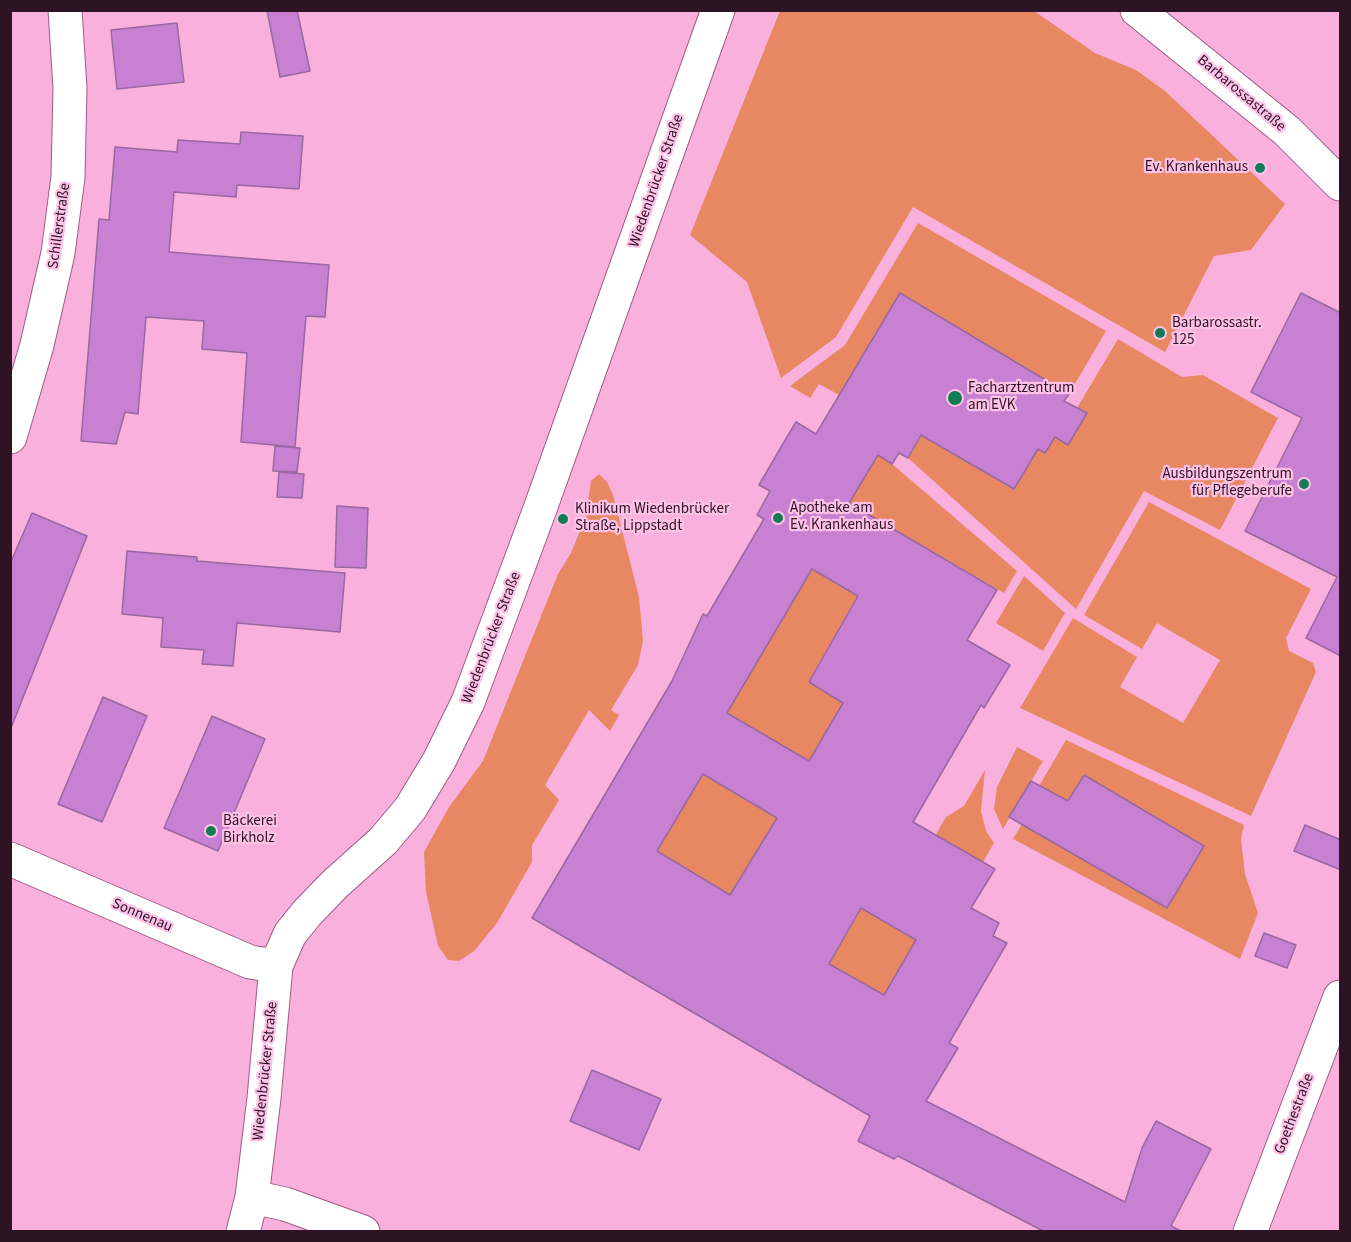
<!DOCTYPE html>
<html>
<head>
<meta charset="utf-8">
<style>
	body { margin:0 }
	#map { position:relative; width:1351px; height:1242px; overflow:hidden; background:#fab0dd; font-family:"Source Sans 3",sans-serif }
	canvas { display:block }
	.frame { position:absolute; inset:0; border:12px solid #2e1325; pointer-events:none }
</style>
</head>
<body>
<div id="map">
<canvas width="1351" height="1242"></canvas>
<div class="frame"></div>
</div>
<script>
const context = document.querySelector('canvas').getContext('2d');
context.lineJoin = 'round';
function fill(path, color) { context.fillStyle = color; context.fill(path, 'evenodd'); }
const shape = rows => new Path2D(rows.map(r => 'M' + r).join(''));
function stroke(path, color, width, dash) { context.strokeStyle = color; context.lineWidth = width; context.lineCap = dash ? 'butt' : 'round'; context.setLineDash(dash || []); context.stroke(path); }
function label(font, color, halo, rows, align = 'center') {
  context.font = font + ' "Source Sans 3",sans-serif'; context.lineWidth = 4.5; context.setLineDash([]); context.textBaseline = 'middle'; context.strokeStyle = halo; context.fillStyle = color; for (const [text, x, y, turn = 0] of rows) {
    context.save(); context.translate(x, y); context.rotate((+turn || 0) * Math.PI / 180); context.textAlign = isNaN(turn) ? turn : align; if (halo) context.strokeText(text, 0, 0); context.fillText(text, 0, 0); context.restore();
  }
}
const green = shape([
	[780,11,1034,11,1095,53,1136,70,1165,91,1285,204,1251,250,1214,256,1165,352,913,207,836,337,781,378,747,282,690,235],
	[918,223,1106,331,1069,394,900,294,839,395,819,384,810,398,790,386,845,345],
	[1118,339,1182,377,1203,375,1278,418,1220,530,1144,491,1076,609,908,458,921,435,1014,489,1038,449,1045,453,1055,437,1068,445,1087,413,1077,408],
	[878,455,892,464,1017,571,1004,593,849,503],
	[599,474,607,482,613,495,639,597,643,641,638,665,611,710,619,715,610,731,589,710,545,785,559,800,532,845,532,862,497,923,474,951,459,961,448,960,438,946,426,892,424,852,449,807,483,761,558,574,571,553,586,516,591,481],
	[1149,502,1311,589,1286,638,1289,651,1313,663,1316,672,1251,816,1020,708,1073,618,1137,657,1120,687,1183,723,1220,660,1157,623,1142,649,1084,615],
	[812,569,858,596,809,682,843,703,809,761,727,713],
	[1024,576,1065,613,1043,651,996,623],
	[1066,740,1244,825,1241,839,1245,874,1258,913,1240,959,1013,839,1036,800,1047,839,1167,908,1204,846,1084,775,1068,801,1039,786],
	[1017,747,1043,761,1003,829,994,809,997,787],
	[985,770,981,811,986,831,994,843,972,881,960,874,970,855,952,844,924,855,946,817,964,806],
	[703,774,777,818,730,895,657,851],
	[861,908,916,940,884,995,829,964]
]);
const building = shape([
	[267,10,297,10,310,71,280,77,267,10],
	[177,23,184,82,117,89,111,30,177,23],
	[241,132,303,136,299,189,237,185,236,197,174,192,169,252,329,265,325,317,306,316,295,447,241,442,247,353,202,349,204,321,146,317,138,414,125,412,116,444,81,441,99,219,109,220,115,147,177,152,178,140,240,144,241,132],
	[900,293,1069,394,1064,401,1087,413,1068,445,1055,437,1045,453,1038,449,1014,489,921,435,908,458,899,453,892,464,878,455,849,503,997,590,967,640,1010,665,984,708,981,705,913,822,995,869,971,908,999,923,993,936,1007,943,949,1043,958,1048,926,1101,1125,1202,1142,1148,1156,1121,1211,1149,1171,1226,1183,1232,1045,1232,898,1156,894,1159,858,1141,870,1116,532,918,672,681,703,614,707,616,764,519,757,515,770,491,759,485,784,442,796,422,816,434,900,293],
	[812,569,858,596,809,682,843,703,809,761,727,713,812,569],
	[703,774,777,818,730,895,657,851,703,774],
	[861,908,916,940,884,995,829,964,861,908],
	[1301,293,1341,313,1341,656,1306,638,1337,577,1245,531,1302,418,1251,392,1301,293],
	[275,446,300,448,297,472,273,471,275,446],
	[279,472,304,474,302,498,277,497,279,472],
	[337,506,368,508,366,568,335,567,337,506],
	[32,513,87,536,11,728,10,564,32,513],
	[127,551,197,557,197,561,345,573,340,632,237,623,233,666,202,664,204,650,161,647,163,618,122,614,127,551],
	[103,697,147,716,102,822,58,804,103,697],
	[212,716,265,739,218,851,164,828,212,716],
	[1084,775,1204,846,1167,908,1009,817,1031,781,1068,801,1084,775],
	[1305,825,1341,840,1341,870,1294,851,1305,825],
	[1264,933,1296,945,1287,968,1255,956,1264,933],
	[592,1070,661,1099,639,1150,570,1121,592,1070]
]);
const minor = shape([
	[1137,10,1287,131,1340,184],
	[10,437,37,345,58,253,68,177,70,88,65,10],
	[10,859,250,962,276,966],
	[252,1197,285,1204,363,1232],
	[243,1232,252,1197,264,1098,276,966,290,934,307,913,335,884,383,841,410,809,439,761,468,702,540,509,718,10],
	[1250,1232,1340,997]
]);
const markers = [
	[1260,168,6,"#147c55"],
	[1160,333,6,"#147c55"],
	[955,398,8,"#147c55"],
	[1304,484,6,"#147c55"],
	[778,518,6,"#147c55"],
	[563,519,6,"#147c55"],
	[211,831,6,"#147c55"]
];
const streetNames = [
	["Barbarossastraße",1241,94,40],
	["Wiedenbrücker Straße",657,181,-71],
	["Schillerstraße",60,226,-82],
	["Wiedenbrücker Straße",492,638,-69],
	["Sonnenau",142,916,23],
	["Wiedenbrücker Straße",266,1071,-84],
	["Goethestraße",1295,1114,-69]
];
const poiNames = [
	["Ev. Krankenhaus",1248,168,"right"],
	["Barbarossastr.",1172,324],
	["125",1172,341],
	["Facharztzentrum",968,389],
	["am EVK",968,406],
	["Ausbildungszentrum",1292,475,"right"],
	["für Pflegeberufe",1292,492,"right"],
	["Apotheke am",790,509],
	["Ev. Krankenhaus",790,526],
	["Klinikum Wiedenbrücker",575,510],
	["Straße, Lippstadt",575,527],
	["Bäckerei",223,822],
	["Birkholz",223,839]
];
fill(green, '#e78863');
fill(building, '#c780d2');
stroke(building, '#9967a1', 1.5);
stroke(minor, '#9e5b86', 35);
stroke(minor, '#fff', 33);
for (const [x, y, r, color] of markers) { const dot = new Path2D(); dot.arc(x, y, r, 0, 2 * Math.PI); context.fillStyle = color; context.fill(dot); stroke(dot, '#fec2e7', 2); }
label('15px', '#2e1325', '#fec2e7', streetNames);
label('15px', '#2e1325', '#fec2e7', poiNames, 'left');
</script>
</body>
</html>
